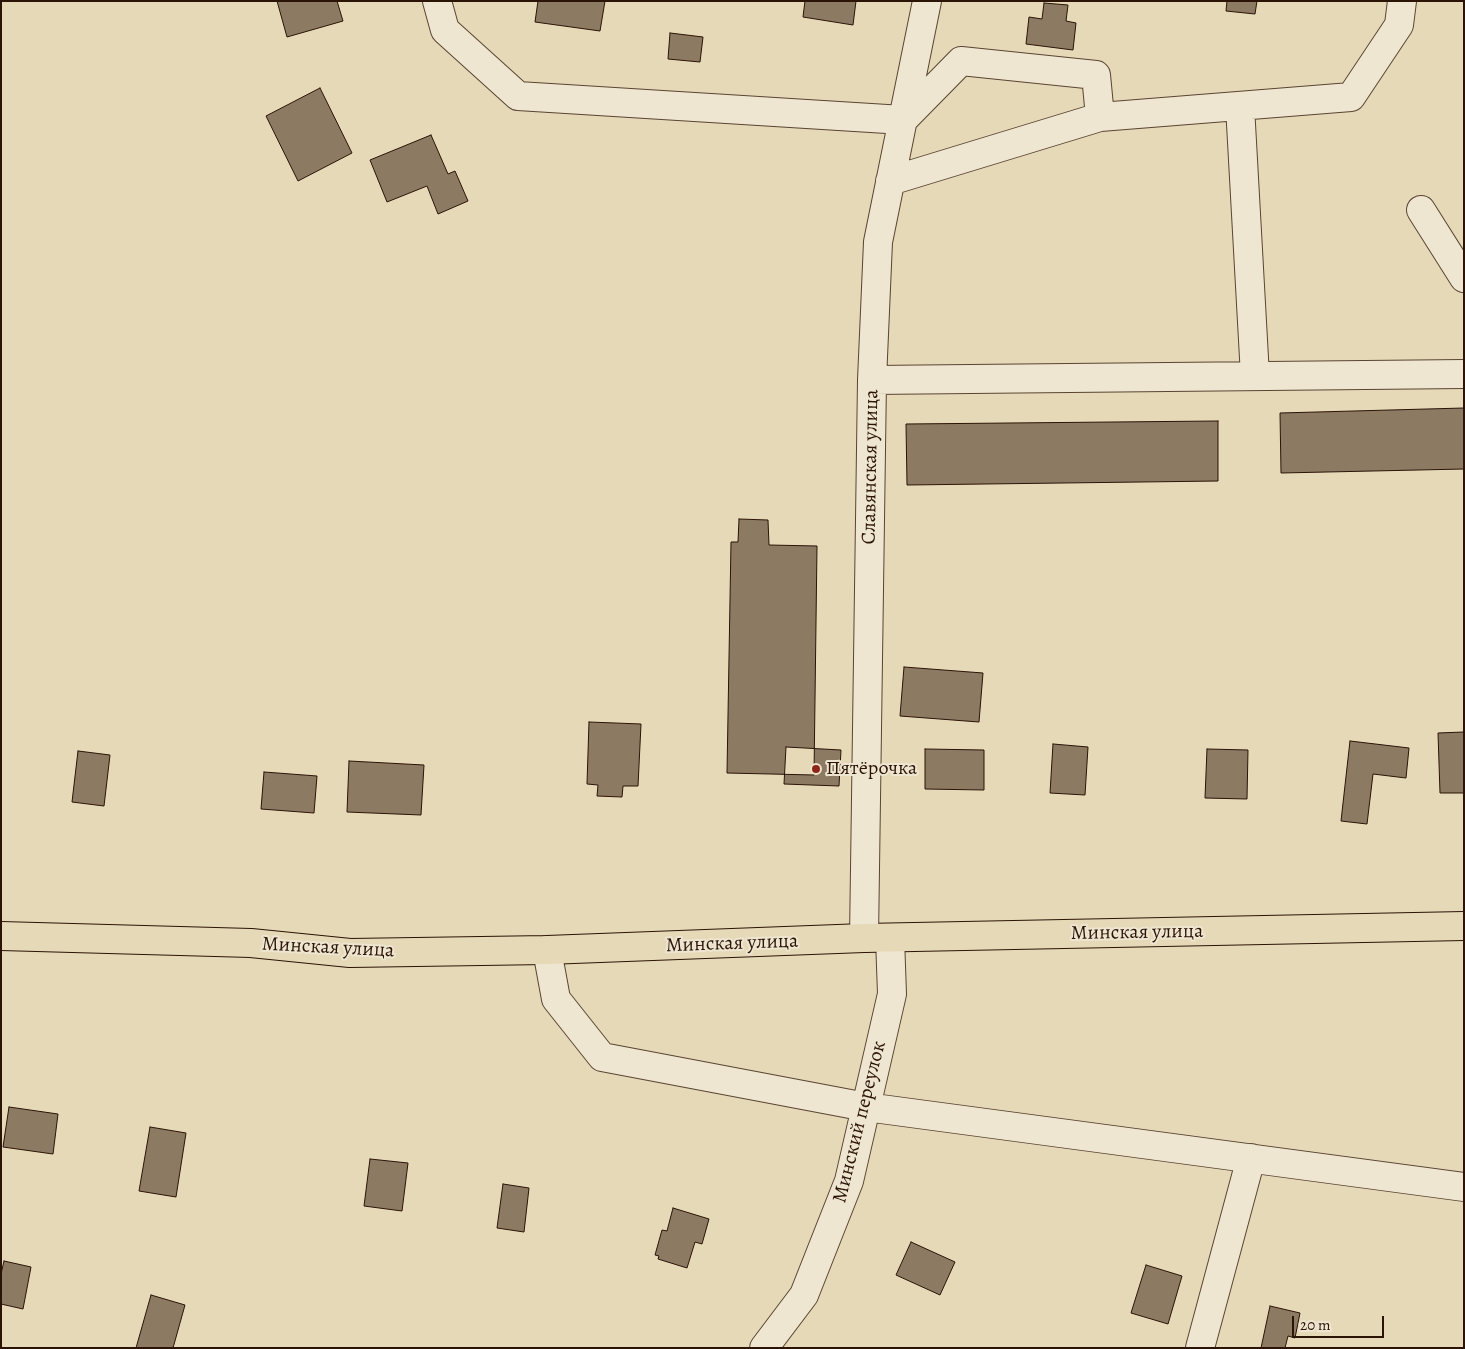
<!DOCTYPE html>
<html>
<head>
<meta charset="utf-8">
<style>
	body { margin:0 }
	#map { position:relative; width:1465px; height:1349px; overflow:hidden; background:#e5d9b8; font-family:Alegreya,serif }
	canvas { display:block }
	.frame { position:absolute; inset:0; border:2px solid #2b1306; pointer-events:none }
	.scale { position:absolute; left:1292px; top:1316px; width:92px; height:22px; box-sizing:border-box; border:2px solid #2b1306; border-top:0; padding-left:6px; font-size:15px; line-height:18px; white-space:nowrap; color:#2b1306; -webkit-text-stroke:4px #eee6d1; paint-order:stroke }
</style>
</head>
<body>
<div id="map">
<canvas width="1465" height="1349"></canvas>
<div class="frame"></div>
<div class="scale">20 m</div>
</div>
<script>
const context = document.querySelector('canvas').getContext('2d');
context.lineJoin = 'round';
function fill(path, color) { context.fillStyle = color; context.fill(path, 'evenodd'); }
const shape = rows => new Path2D(rows.map(r => 'M' + r).join(''));
function stroke(path, color, width, dash) { context.strokeStyle = color; context.lineWidth = width; context.lineCap = dash ? 'butt' : 'round'; context.setLineDash(dash || []); context.stroke(path); }
function label(font, color, halo, rows, align = 'center') {
  context.font = font + ' Alegreya,serif'; context.lineWidth = 4; context.setLineDash([]); context.textBaseline = 'middle'; context.strokeStyle = halo; context.fillStyle = color; for (const [text, x, y, turn = 0] of rows) {
    context.save(); context.translate(x, y); context.rotate((+turn || 0) * Math.PI / 180); context.textAlign = isNaN(turn) ? turn : align; if (halo) context.strokeText(text, 0, 0); context.fillText(text, 0, 0); context.restore();
  }
}
const building = shape([
	[277,1,337,1,343,21,287,37,277,1],
	[538,1,605,1,600,31,535,22,538,1],
	[805,1,856,1,853,25,803,17,805,1],
	[1227,1,1257,1,1255,14,1226,11,1227,1],
	[1044,3,1068,5,1066,21,1076,23,1073,50,1026,44,1029,17,1042,19,1044,3],
	[670,33,703,37,700,62,668,59,670,33],
	[320,88,352,153,298,181,266,116,320,88],
	[431,135,448,174,455,171,468,201,438,214,427,186,387,202,370,160,431,135],
	[1464,408,1464,469,1281,473,1280,413,1464,408],
	[1218,421,1218,481,907,485,906,424,1218,421],
	[739,519,768,520,769,545,817,546,814,775,727,773,731,542,738,542,739,519],
	[904,667,983,673,979,722,900,716,904,667],
	[589,722,641,724,638,786,623,786,622,797,597,796,598,785,587,784,589,722],
	[1464,732,1464,793,1440,793,1438,733,1464,732],
	[1350,741,1409,748,1406,778,1373,774,1367,824,1341,821,1350,741],
	[1053,744,1088,747,1085,795,1050,793,1053,744],
	[786,747,841,750,839,786,784,784,786,747],
	[925,749,984,750,984,790,925,789,925,749],
	[1207,749,1248,750,1247,799,1205,798,1207,749],
	[78,751,110,755,104,806,72,802,78,751],
	[349,761,424,765,421,815,347,812,349,761],
	[264,772,317,776,314,813,261,809,264,772],
	[9,1107,58,1114,53,1154,3,1147,9,1107],
	[150,1127,186,1133,176,1197,139,1191,150,1127],
	[370,1159,408,1163,402,1211,364,1206,370,1159],
	[503,1184,529,1188,524,1232,497,1228,503,1184],
	[673,1208,709,1219,702,1244,695,1242,687,1268,658,1259,659,1256,655,1255,662,1230,667,1231,673,1208],
	[911,1242,955,1262,940,1295,896,1275,911,1242],
	[4,1261,31,1267,23,1309,1,1304,1,1274,4,1261],
	[1146,1265,1182,1276,1168,1324,1131,1313,1146,1265],
	[151,1295,185,1305,173,1348,136,1348,151,1295],
	[1270,1306,1300,1313,1295,1338,1288,1336,1285,1348,1261,1348,1270,1306]
]);
const minor = shape([
	[437,1,445,30,518,96,903,120,961,61,1096,75,1100,117,1351,97,1399,25,1402,1],
	[1240,106,1255,376],
	[890,181,1100,117],
	[1421,210,1464,278],
	[872,380,1464,374],
	[864,938,872,380,878,242,927,1],
	[547,950,556,999,602,1057,866,1107,1464,1187],
	[764,1348,804,1295,849,1181,892,994,890,938],
	[1200,1348,1251,1158]
]);
const major = shape([
	[1,936,251,943,350,953,547,950,864,938,1464,926]
]);
const markers = [
	[816,769,5,"#8f2418"]
];
const streetNames = [
	["Славянская улица",871,467,-89],
	["Минская улица",1137,933,-1],
	["Минская улица",732,944,-2],
	["Минская улица",328,948,3],
	["Минский переулок",860,1122,-76]
];
const poiNames = [
	["Пятёрочка",826,769]
];
fill(building, '#8c7a63');
stroke(building, '#2b1306', 1);
stroke(minor, '#5a4432', 30);
stroke(major, '#2b1306', 30);
stroke(minor, '#eee6d1', 28);
stroke(major, '#e5d9b8', 28);
for (const [x, y, r, color] of markers) { const dot = new Path2D(); dot.arc(x, y, r, 0, 2 * Math.PI); context.fillStyle = color; context.fill(dot); stroke(dot, '#eee6d1', 2); }
label('20px', '#2b1306', '#eee6d1', streetNames);
label('20px', '#2b1306', '#eee6d1', poiNames, 'left');
</script>
</body>
</html>
